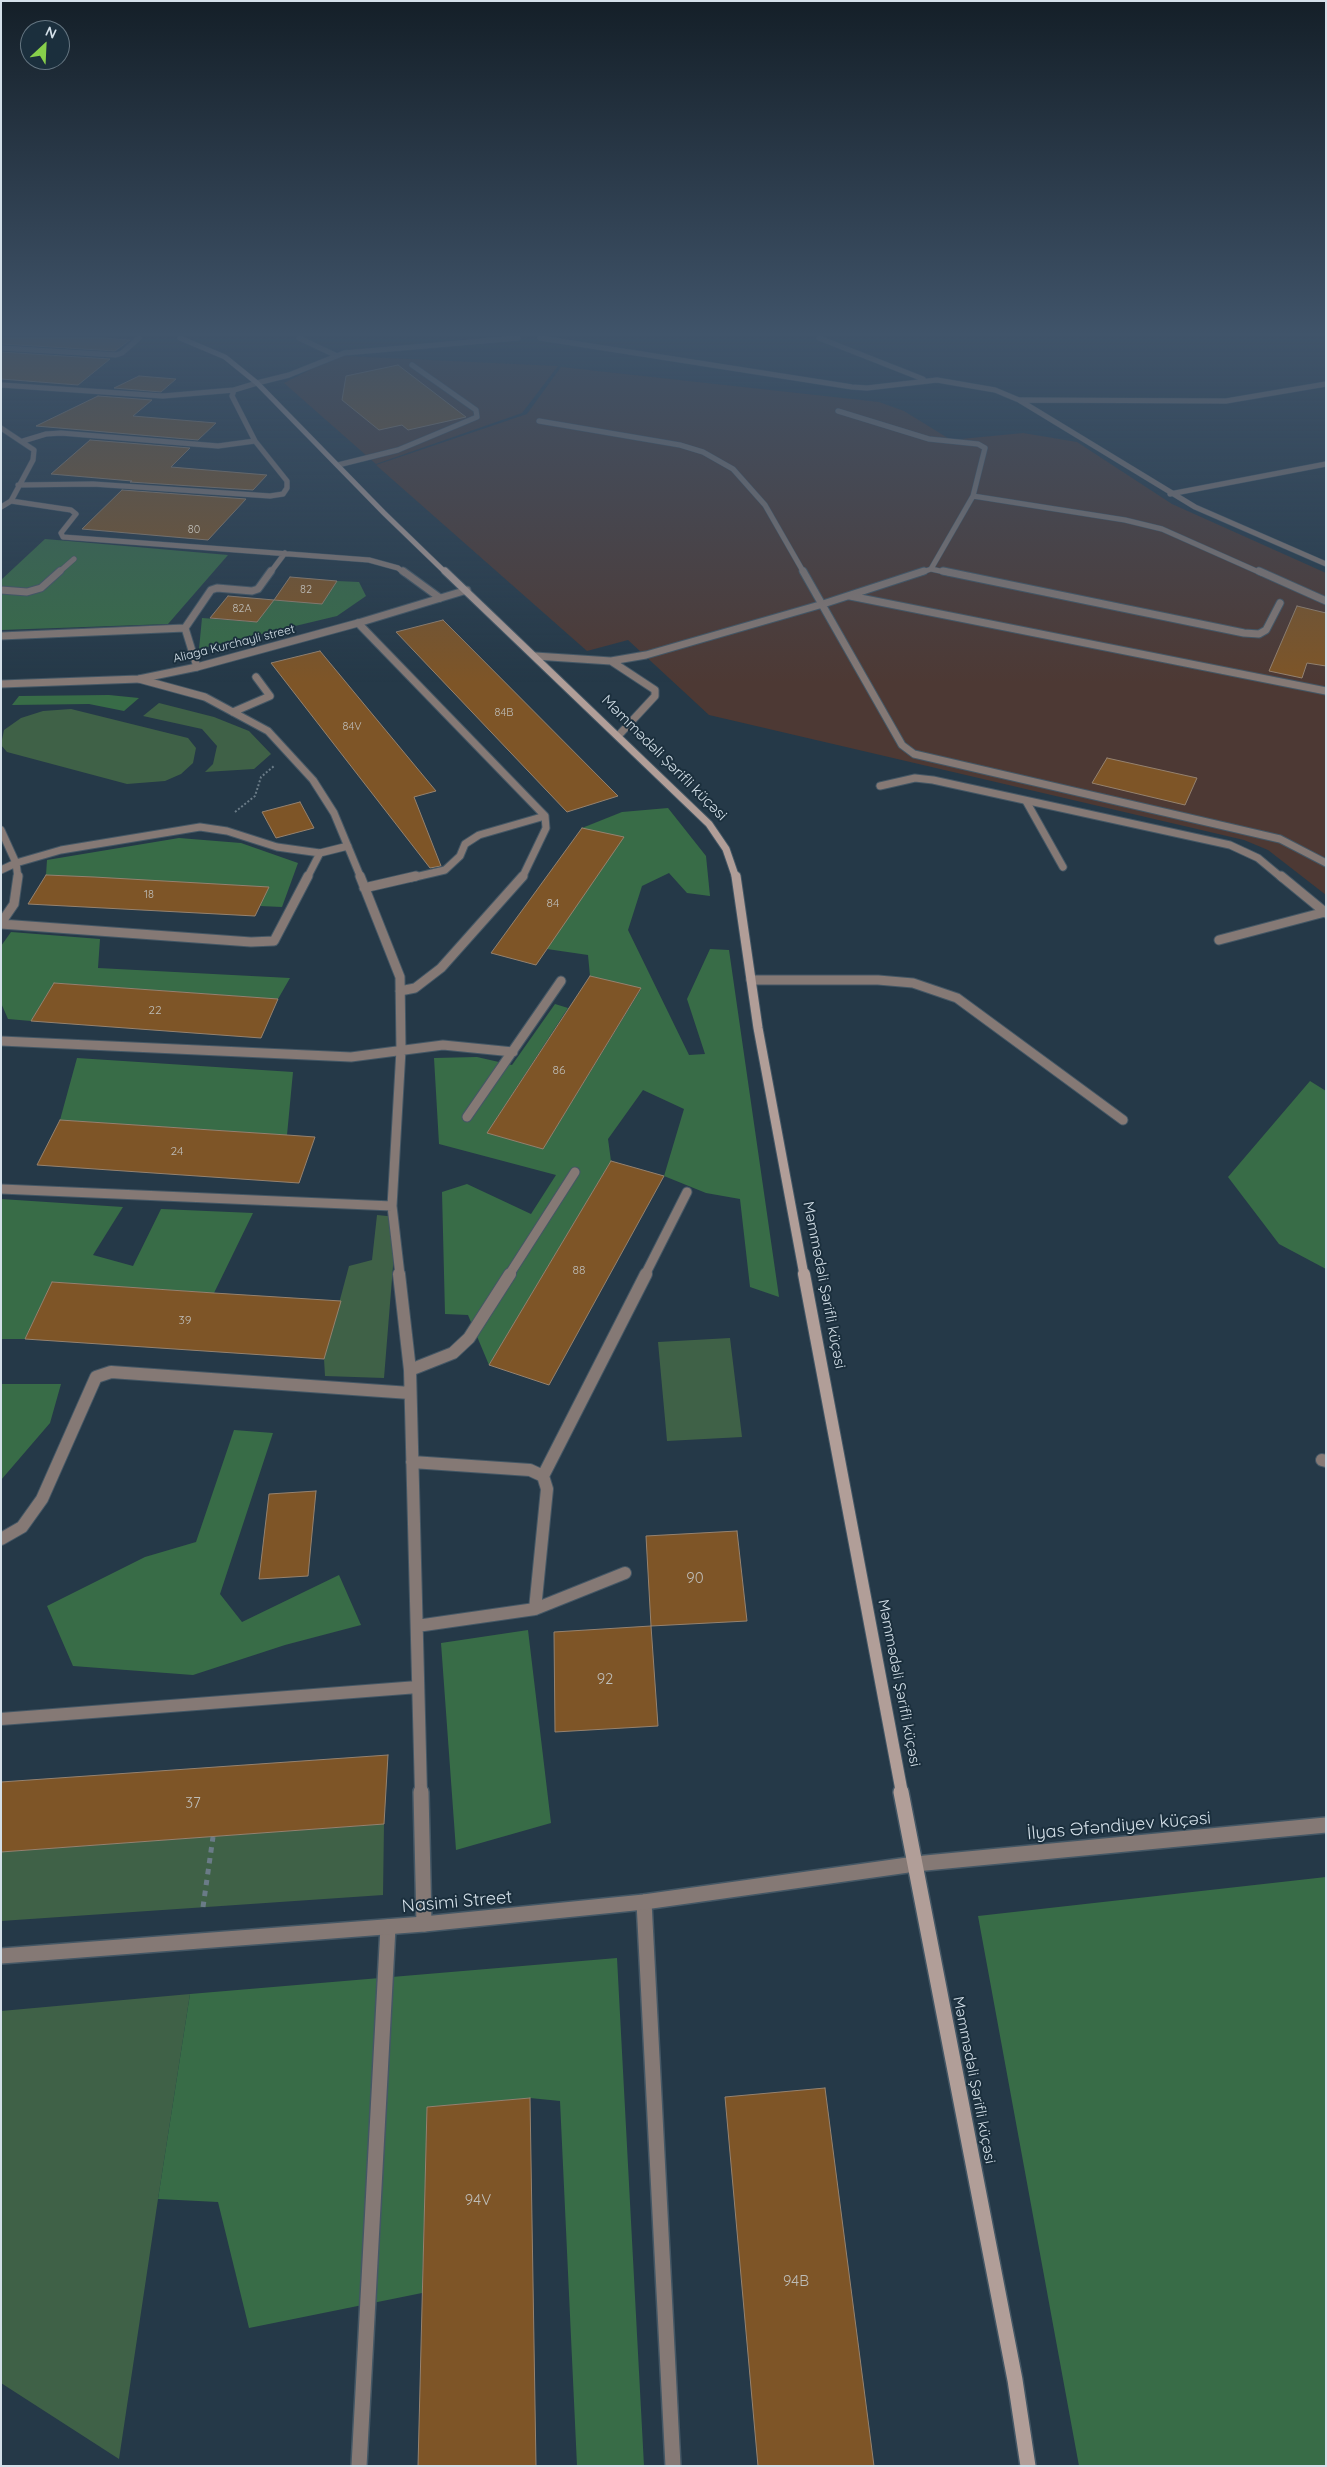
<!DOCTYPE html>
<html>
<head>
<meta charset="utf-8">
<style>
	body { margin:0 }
	#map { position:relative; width:1327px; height:2467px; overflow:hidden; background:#253948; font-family:Quicksand,sans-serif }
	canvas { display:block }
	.frame { position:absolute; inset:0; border:2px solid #d4e0e9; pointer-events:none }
	.north { position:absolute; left:20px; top:20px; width:50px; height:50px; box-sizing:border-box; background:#1b2f3d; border:1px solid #657682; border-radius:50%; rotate:25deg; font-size:14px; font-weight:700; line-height:20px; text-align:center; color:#d4e0e9 }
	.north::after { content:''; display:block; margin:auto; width:18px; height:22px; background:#87cf4b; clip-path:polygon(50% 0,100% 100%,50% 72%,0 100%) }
</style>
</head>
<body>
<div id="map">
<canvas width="1327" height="2467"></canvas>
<div class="frame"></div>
<div class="north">N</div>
</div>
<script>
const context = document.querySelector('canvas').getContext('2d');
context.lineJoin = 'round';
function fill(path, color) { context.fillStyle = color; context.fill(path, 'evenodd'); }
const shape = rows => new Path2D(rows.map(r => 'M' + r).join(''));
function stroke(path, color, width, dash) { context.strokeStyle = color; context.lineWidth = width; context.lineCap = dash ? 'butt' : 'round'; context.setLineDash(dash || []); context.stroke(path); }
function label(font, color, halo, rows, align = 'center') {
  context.font = font + ' Quicksand,sans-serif'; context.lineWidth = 4; context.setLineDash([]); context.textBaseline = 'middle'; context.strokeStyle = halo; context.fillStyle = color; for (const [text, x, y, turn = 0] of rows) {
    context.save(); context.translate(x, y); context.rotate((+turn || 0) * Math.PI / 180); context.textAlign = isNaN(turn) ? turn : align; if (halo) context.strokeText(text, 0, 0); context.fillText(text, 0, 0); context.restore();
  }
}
const medical = shape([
	[345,356,558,366,522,413,376,464,284,383,335,357],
	[561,367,879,402,904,411,951,440,1023,433,1077,442,1172,504,1326,573,1326,895,1268,850,1244,840,709,715,628,640,587,651,376,465,527,414]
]);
const green = shape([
	[159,703,214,717,249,731,271,754,254,769,205,772,213,764,217,746,202,729,143,716],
	[71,709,188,738,196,748,193,763,181,774,165,781,127,784,7,752,1,745,4,730,21,718,43,711],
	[377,1215,397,1217,384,1378,325,1376,324,1359,349,1266,372,1260],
	[730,1338,742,1437,667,1441,658,1342],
	[384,1824,383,1895,1,1921,1,1852],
	[190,1994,158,2199,119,2459,1,2383,1,2011]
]);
const forest = shape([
	[45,539,228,555,168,624,1,630,1,580],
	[337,581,359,582,366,596,337,616,199,649,202,618,257,622,273,600,322,603],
	[109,695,139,698,124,711,89,704,12,705,19,696],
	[668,808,706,856,710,896,687,893,669,873,642,886,628,930,689,1055,705,1054,687,999,710,949,729,950,779,1297,750,1287,740,1199,706,1193,664,1176,684,1109,643,1090,608,1139,611,1161,489,1365,468,1315,445,1314,442,1192,467,1184,531,1214,556,1175,439,1144,434,1058,477,1057,512,1065,555,1004,568,1008,487,1133,543,1149,641,989,590,976,588,955,547,949,582,828,622,812],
	[179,838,241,843,298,863,282,907,260,906,268,887,46,875,47,860],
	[11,932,100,939,98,968,290,978,278,999,54,983,31,1021,8,1019,1,1003,1,946],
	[77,1058,293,1072,287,1135,60,1120],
	[1310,1081,1326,1091,1326,1269,1279,1244,1228,1177],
	[1,1199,123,1207,93,1255,133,1266,161,1209,253,1213,214,1293,52,1282,25,1339,1,1339],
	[1,1384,61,1384,50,1423,1,1480],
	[234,1430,273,1433,220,1594,242,1622,339,1575,361,1625,285,1645,193,1675,73,1666,47,1606,145,1557,196,1542],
	[528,1630,551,1823,456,1850,441,1643],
	[1326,1877,1326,2466,1079,2466,978,1916],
	[617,1958,644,2466,577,2466,560,2101,530,2098,427,2107,422,2293,249,2328,218,2202,158,2199,190,1994]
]);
const building = shape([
	[1,338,102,338,130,340,115,351,1,344,1,338],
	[1,352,110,359,78,385,1,379,1,352],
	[398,365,466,417,408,430,402,425,379,430,342,400,346,376,398,365],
	[139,376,176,379,161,392,114,388,139,376],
	[98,396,152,400,133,416,216,423,198,440,36,426,98,396],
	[90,440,190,448,171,467,267,475,253,490,130,482,132,481,51,474,90,440],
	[122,490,246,499,208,540,82,529,122,490],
	[290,577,337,581,322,604,274,600,290,577],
	[228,596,274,600,257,622,210,618,228,596],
	[1297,606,1326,613,1326,666,1307,663,1302,678,1269,671,1297,606],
	[443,620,618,796,567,812,396,632,443,620],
	[320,651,436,791,414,797,441,866,430,868,271,663,320,651],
	[1107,758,1197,778,1185,805,1092,783,1107,758],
	[300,802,314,828,276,838,262,812,300,802],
	[582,828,624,837,536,965,491,953,582,828],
	[46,875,94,877,269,887,255,916,28,904,46,875],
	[590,976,641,988,543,1149,487,1133,590,976],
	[54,983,278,999,261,1038,31,1021,54,983],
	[60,1120,287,1135,315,1137,299,1183,37,1165,60,1120],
	[611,1161,664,1176,549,1385,489,1365,611,1161],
	[52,1282,214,1293,341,1301,324,1359,25,1339,52,1282],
	[316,1491,308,1576,259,1579,269,1494,316,1491],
	[737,1531,747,1621,651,1626,646,1536,737,1531],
	[651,1626,658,1726,555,1732,554,1632,651,1626],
	[388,1755,384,1824,1,1852,1,1782,388,1755],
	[825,2088,874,2466,758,2466,725,2097,825,2088],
	[530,2098,536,2466,418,2466,427,2107,530,2098]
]);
const pathFar1 = shape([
	[235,812,255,796,261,777,274,766]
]);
const path = shape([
	[203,1907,213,1837]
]);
const laneFar4 = shape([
	[299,338,335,355],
	[1,348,116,355,122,353,139,338],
	[1,385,163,396,234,390],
	[838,411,929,439,978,444,985,448,973,496],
	[539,421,680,445,703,452,733,469,765,505,804,573],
	[1,428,34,450,33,460,11,501,1,507],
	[23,441,46,434,61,433,218,446,255,441],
	[338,465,398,450,477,417,476,410,412,365],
	[18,485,93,484,270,496,283,494,287,488,287,481,255,441,232,396,234,390,257,383],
	[11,501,71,510,76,514,61,533,63,537,369,560,398,568,404,573],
	[931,569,949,573],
	[58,573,74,559],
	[270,573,285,553],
	[920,573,931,569,973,496,1125,520,1162,529,1261,573]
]);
const laneFar3 = shape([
	[403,571,440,598],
	[803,571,902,745,914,754,1280,839,1326,863],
	[943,571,1244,633,1259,634,1266,630,1280,603],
	[1259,571,1326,601],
	[1,590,27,592,41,588,60,571],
	[850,596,1326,691],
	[358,623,545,816,546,828,522,878],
	[1,636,185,628],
	[535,656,611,661,655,690,655,696,618,736],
	[611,661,646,655,823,604,924,571],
	[197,667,185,628,211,590,217,588,252,591,258,589,271,571],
	[139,679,205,697,268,731,313,780,334,813,361,878],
	[233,712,270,696,256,677],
	[1026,801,1063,867],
	[1,830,16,863,18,878],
	[1,870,16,863,61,850,200,827,227,831,277,847,320,853,348,846],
	[307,878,320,853],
	[411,878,445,870,460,856,465,844,479,835,545,816]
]);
const laneFar2 = shape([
	[360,876,400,977,401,1050,392,1206,400,1275],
	[364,888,416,876],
	[1,923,14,904,18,876],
	[1,924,251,942,274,941,308,876],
	[400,991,415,988,441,968,523,876],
	[1,1041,351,1057,443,1045,513,1052],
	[467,1117,561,981],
	[1,1189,392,1206],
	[509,1275,575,1172],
	[645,1275,687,1192]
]);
const laneFar1 = shape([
	[399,1274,410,1370,421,1793],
	[410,1370,453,1353,469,1338,510,1274],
	[412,1462,530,1470,543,1476,547,1489,535,1609],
	[543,1476,646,1274],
	[1,1539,22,1527,42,1499,96,1377,111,1372,410,1393],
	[417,1626,535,1609,625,1573],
	[1,1719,418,1687]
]);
const lane = shape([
	[421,1792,424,1924],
	[644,1902,673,2466],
	[359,2466,388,1927]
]);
const streetFar4 = shape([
	[540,338,852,387,867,388,937,380,995,390,1019,400,1195,507,1326,564],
	[819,338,923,379],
	[257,383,289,375,344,353,518,338],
	[1020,400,1226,401,1326,384],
	[1170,494,1326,464]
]);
const streetFar3 = shape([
	[1,684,139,679,197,667,358,623,467,590],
	[880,786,915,778,933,780,1230,845,1258,858,1282,878]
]);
const streetFar2 = shape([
	[1281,876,1326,913],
	[1219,940,1325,912],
	[751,980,878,980,913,983,957,998,1123,1120]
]);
const streetFar1 = shape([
	[1322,1460,1326,1461]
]);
const street = shape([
	[1,1956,424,1924,644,1902,915,1864,1326,1825]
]);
const secondaryFar4 = shape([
	[180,338,225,357,257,383,384,513,446,573]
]);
const secondaryFar3 = shape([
	[445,571,709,824,726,849,736,878]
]);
const secondaryFar2 = shape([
	[736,876,758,1028,804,1275]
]);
const secondaryFar1 = shape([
	[804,1274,902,1793]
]);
const secondary = shape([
	[901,1792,1015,2380,1028,2466]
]);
const farNumbernames = [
	["80",194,530],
	["82",306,590],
	["82A",242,609],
	["84B",504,713],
	["84V",352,727],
	["18",149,895]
];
const farStreetnames = [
	["Aliaga Kurchayli street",234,644,-14]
];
const numberNames = [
	["84",553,903],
	["22",155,1010],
	["86",559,1070],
	["24",177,1151],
	["88",579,1270],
	["39",185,1320]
];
const streetNames = [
	["Məmmədəli Şərifli küçəsi",664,758,45],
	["Məmmədəli Şərifli küçəsi",824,1285,79],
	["Məmmədəli Şərifli küçəsi",899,1683,79],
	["Məmmədəli Şərifli küçəsi",974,2080,79]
];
const nearNumbernames = [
	["90",695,1578],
	["92",605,1679],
	["37",193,1803],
	["94V",478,2200],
	["94B",796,2281]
];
const nearStreetnames = [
	["İlyas Əfəndiyev küçəsi",1119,1826,-5],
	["Nasimi Street",457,1902,-5]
];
fill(medical, '#4d3934');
fill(green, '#3f6147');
fill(forest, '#386c47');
fill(building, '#7e5527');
stroke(building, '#95826f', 1);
stroke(laneFar4, '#445765', 6);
stroke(laneFar3, '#445765', 9);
stroke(laneFar2, '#445765', 11);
stroke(laneFar1, '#445765', 14);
stroke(lane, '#445765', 18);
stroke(streetFar4, '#445765', 6);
stroke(streetFar3, '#445765', 9);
stroke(streetFar2, '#445765', 11);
stroke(streetFar1, '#445765', 14);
stroke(street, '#445765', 18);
stroke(secondaryFar4, '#445765', 6);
stroke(secondaryFar3, '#445765', 9);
stroke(secondaryFar2, '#445765', 11);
stroke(secondaryFar1, '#445765', 14);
stroke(secondary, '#445765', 18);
stroke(pathFar1, '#6a7b87', 2, [2, 2]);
stroke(path, '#6a7b87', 5, [5.5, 5.5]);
stroke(laneFar4, '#857975', 5);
stroke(laneFar3, '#857975', 7);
stroke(laneFar2, '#857975', 9);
stroke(laneFar1, '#857975', 12);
stroke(lane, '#857975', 15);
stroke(streetFar4, '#857975', 5);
stroke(streetFar3, '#857975', 7);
stroke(streetFar2, '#857975', 9);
stroke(streetFar1, '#857975', 12);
stroke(street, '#857975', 15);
stroke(secondaryFar4, '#b19e98', 5);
stroke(secondaryFar3, '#b19e98', 7);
stroke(secondaryFar2, '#b19e98', 9);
stroke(secondaryFar1, '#b19e98', 12);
stroke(secondary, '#b19e98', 15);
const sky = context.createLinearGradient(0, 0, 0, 683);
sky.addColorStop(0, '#141f28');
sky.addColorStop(0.49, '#40546a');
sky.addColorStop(1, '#40546a00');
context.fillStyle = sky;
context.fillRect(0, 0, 1327, 683);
label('11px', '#bebdb8', null, farNumbernames);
label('12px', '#d4e0e9', '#1b2f3d', farStreetnames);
label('12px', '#bebdb8', null, numberNames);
label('15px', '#d4e0e9', '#1b2f3d', streetNames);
label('15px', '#bebdb8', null, nearNumbernames);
label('18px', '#d4e0e9', '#1b2f3d', nearStreetnames);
</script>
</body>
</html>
